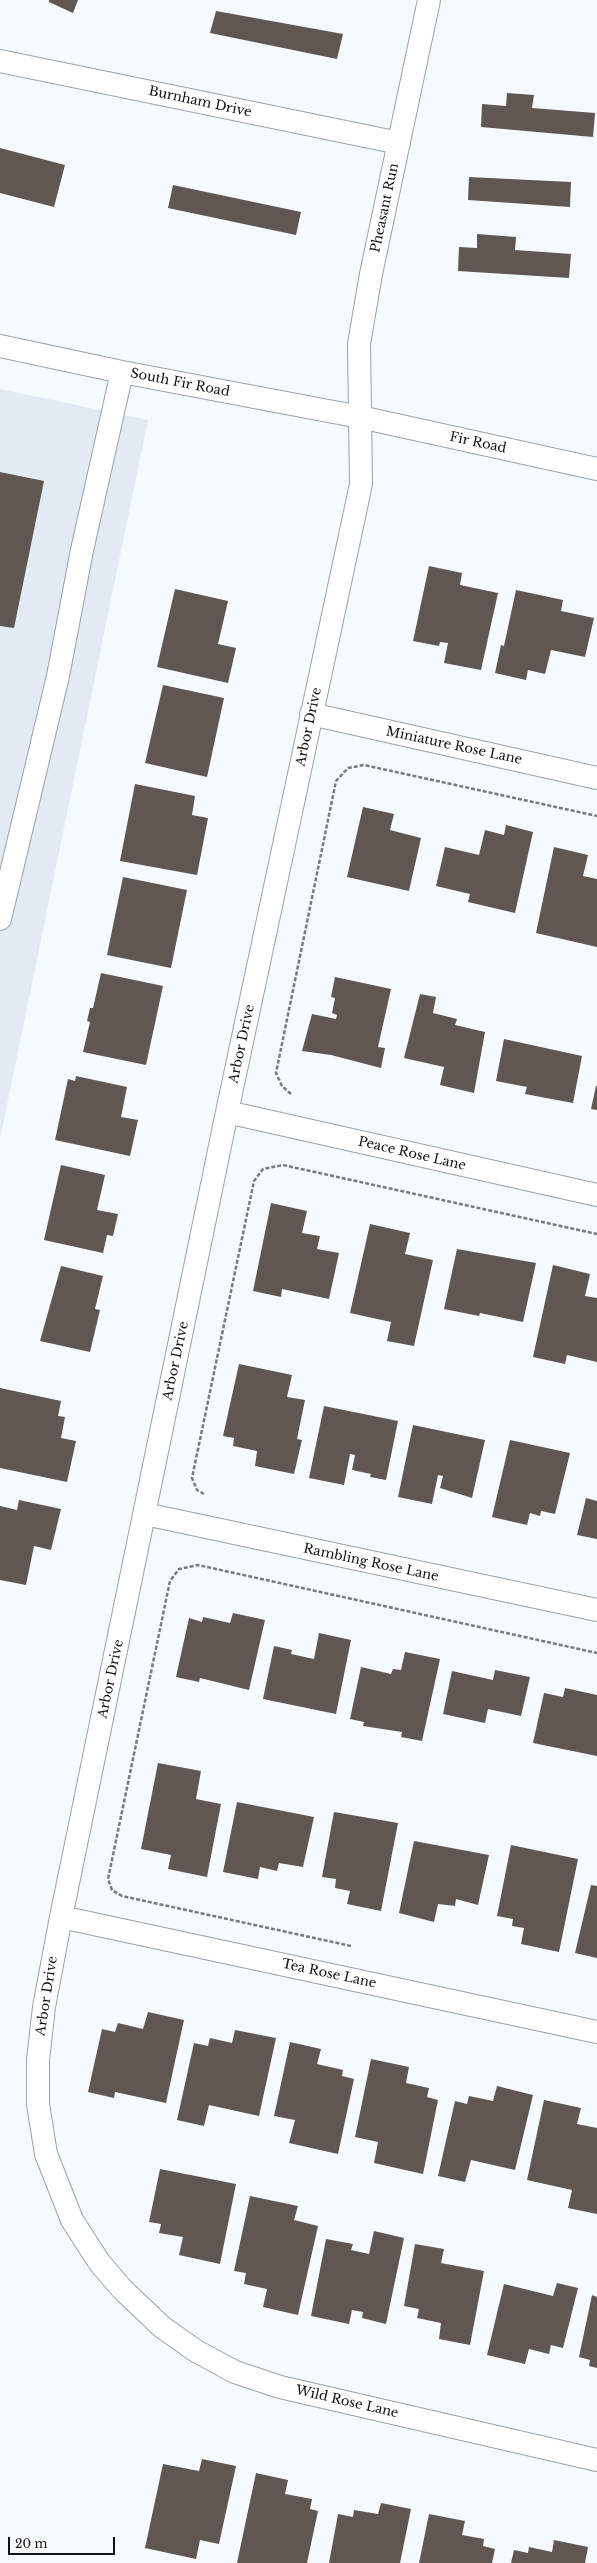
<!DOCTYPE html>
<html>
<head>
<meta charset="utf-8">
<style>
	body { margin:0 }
	#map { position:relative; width:597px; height:2563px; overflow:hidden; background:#f5faff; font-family:"Libre Baskerville",serif }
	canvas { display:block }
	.scale { position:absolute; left:8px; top:2537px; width:107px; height:18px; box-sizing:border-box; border:2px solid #0e1113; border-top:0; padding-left:5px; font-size:12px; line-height:14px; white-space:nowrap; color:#0e1113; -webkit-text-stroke:3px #fff; paint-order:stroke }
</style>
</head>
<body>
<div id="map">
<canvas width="597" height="2563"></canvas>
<div class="scale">20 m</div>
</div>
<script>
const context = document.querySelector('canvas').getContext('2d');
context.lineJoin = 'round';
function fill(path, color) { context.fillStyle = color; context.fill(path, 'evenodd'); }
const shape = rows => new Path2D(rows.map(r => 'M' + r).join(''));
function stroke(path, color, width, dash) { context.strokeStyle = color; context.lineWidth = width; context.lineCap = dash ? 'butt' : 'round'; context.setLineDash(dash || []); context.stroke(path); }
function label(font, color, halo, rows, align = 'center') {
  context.font = font + ' "Libre Baskerville",serif'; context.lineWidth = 4; context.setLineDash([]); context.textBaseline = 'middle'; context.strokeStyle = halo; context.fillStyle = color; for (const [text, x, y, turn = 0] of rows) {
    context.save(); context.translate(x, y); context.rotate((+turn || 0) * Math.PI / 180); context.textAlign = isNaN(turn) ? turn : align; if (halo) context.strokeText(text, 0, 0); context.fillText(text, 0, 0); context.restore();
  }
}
const built = shape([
	[0,389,148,420,0,1139]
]);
const building = shape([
	[49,0,78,0,73,13,49,2],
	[216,11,343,34,337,59,210,33],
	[507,93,534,95,532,108,595,113,593,137,481,127,482,104,506,106],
	[0,148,65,165,54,207,0,193],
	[469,177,571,182,570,207,468,200],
	[173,185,301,212,296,235,168,208],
	[477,234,516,237,515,250,571,254,569,278,458,271,459,247,477,248],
	[0,472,44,481,14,628,0,626],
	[429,566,462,573,460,585,498,593,481,670,444,663,448,643,440,642,439,646,413,641],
	[175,589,228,601,218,644,236,648,228,683,157,667],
	[516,590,563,600,561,611,594,618,585,657,551,650,545,674,528,670,526,680,495,673,501,645,504,646],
	[163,685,224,698,207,777,145,763],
	[135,784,195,796,192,815,208,818,197,875,120,861],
	[363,807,394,814,390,830,421,838,409,891,347,877],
	[506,825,533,832,515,913,468,902,470,894,436,886,445,847,479,855,485,830,504,835],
	[554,847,588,855,583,876,597,879,597,947,536,933],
	[123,877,187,890,171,968,107,955],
	[101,973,163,986,146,1065,83,1052,90,1022,87,1021,90,1008,93,1008],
	[335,977,391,989,378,1047,385,1048,381,1068,331,1055,302,1051,312,1014,336,1019,337,1015,332,1013,335,998,331,997],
	[420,994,436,997,433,1013,457,1019,455,1025,485,1032,474,1093,440,1085,444,1067,404,1058],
	[504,1039,582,1056,573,1103,525,1094,527,1087,496,1081],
	[76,1076,127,1087,121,1117,138,1120,130,1156,55,1140,68,1079,75,1081],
	[596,1086,597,1086,597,1110,591,1109],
	[61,1165,105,1175,97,1210,118,1214,113,1236,107,1235,103,1253,44,1240],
	[271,1203,307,1211,302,1233,320,1236,317,1249,339,1253,329,1299,282,1289,281,1297,253,1291],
	[370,1224,410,1233,405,1254,433,1260,414,1346,387,1341,391,1322,350,1313],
	[457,1249,536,1263,523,1322,480,1313,479,1316,444,1309],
	[553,1265,590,1274,585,1296,597,1298,597,1362,567,1355,565,1364,533,1357],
	[61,1266,103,1276,95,1309,100,1310,90,1352,40,1341],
	[239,1364,292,1375,287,1397,305,1400,297,1439,302,1440,294,1474,255,1466,257,1451,233,1446,234,1438,223,1436],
	[0,1388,61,1401,58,1416,65,1417,61,1438,76,1441,67,1482,0,1468],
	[324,1406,398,1421,386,1480,370,1477,371,1474,352,1470,355,1455,350,1454,344,1485,309,1478],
	[413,1425,485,1440,472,1498,440,1488,443,1476,438,1475,432,1504,398,1497],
	[510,1440,570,1453,555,1514,541,1511,540,1516,530,1513,527,1525,492,1517],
	[586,1498,597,1501,597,1539,577,1535],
	[19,1500,61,1509,51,1550,34,1546,26,1585,0,1580,0,1506,17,1510],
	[233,1613,265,1620,249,1690,200,1678,199,1682,176,1677,189,1618,202,1622,203,1617,230,1623],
	[319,1633,351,1640,336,1714,263,1699,274,1646,292,1650,291,1654,314,1659],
	[405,1652,440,1659,422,1741,401,1737,402,1732,363,1726,364,1722,350,1719,361,1667,391,1674,393,1669,401,1670],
	[495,1670,530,1677,521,1716,488,1709,485,1723,443,1714,452,1671,493,1680],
	[565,1688,597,1695,597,1756,533,1743,544,1693,563,1697],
	[158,1763,201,1771,196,1799,221,1804,207,1877,168,1869,171,1855,141,1849],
	[237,1802,314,1817,303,1867,279,1863,277,1871,260,1867,258,1879,223,1872],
	[334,1812,398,1823,381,1911,347,1904,350,1891,335,1888,336,1879,322,1877],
	[414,1841,489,1855,478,1905,456,1899,455,1906,438,1904,434,1922,399,1913],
	[511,1845,578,1859,559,1952,521,1944,524,1928,512,1926,513,1919,497,1916],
	[591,1885,597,1886,597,1958,575,1953],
	[148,2012,184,2020,166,2103,115,2092,114,2098,88,2092,102,2029,115,2032,118,2023,143,2029],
	[235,2030,276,2038,259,2116,209,2105,204,2126,177,2120,194,2043,208,2046,210,2038,232,2043],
	[290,2042,321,2049,317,2064,343,2070,342,2076,354,2079,338,2154,289,2143,295,2120,274,2116],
	[371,2059,409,2067,406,2083,429,2088,427,2097,438,2100,423,2174,374,2163,378,2142,355,2137],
	[497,2086,533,2095,515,2170,471,2160,465,2182,438,2176,455,2101,467,2104,469,2096,493,2101],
	[544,2100,581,2108,577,2124,597,2128,597,2214,568,2208,572,2190,527,2180],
	[160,2169,236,2184,220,2264,179,2255,183,2237,159,2233,161,2224,149,2222],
	[250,2196,298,2206,294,2220,318,2226,298,2315,263,2307,267,2289,244,2284,246,2273,234,2271],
	[374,2231,404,2238,386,2324,362,2318,363,2312,352,2310,349,2324,311,2316,326,2239,353,2244,351,2250,369,2254],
	[415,2244,444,2249,441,2263,484,2271,470,2345,439,2339,441,2323,417,2318,419,2309,404,2306],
	[557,2283,578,2288,563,2348,551,2345,549,2354,529,2349,525,2364,487,2355,504,2284,553,2296],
	[592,2295,597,2297,597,2368,589,2366,590,2360,579,2357],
	[202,2459,236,2466,219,2544,200,2540,196,2559,145,2548,163,2464,199,2471],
	[256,2473,288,2480,285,2494,312,2499,310,2509,318,2511,307,2563,237,2563],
	[381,2503,411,2509,400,2563,329,2563,338,2514,353,2517,354,2510,378,2514],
	[429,2514,465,2521,462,2535,484,2539,483,2546,495,2549,492,2563,419,2563],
	[554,2540,588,2547,585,2563,511,2563,514,2550,528,2553,529,2547,552,2552]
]);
const path = shape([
	[291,1094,282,1086,276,1073,336,781,348,768,364,765,597,816],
	[204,1494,197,1490,192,1478,254,1181,263,1169,283,1165,597,1234],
	[351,1946,122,1896,112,1890,108,1879,170,1581,179,1569,198,1565,597,1653]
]);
const minor = shape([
	[429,0,371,274,359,344,361,484,227,1112,61,1917,44,2007,38,2060,38,2104,46,2154,72,2220,99,2262,122,2289,162,2327,196,2351,235,2372,280,2387,597,2460],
	[0,61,399,143],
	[0,346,122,372,360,417,597,469],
	[311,714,597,778],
	[0,919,58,676,82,550,122,372],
	[227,1112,597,1195],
	[145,1514,597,1610],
	[61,1917,597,2032]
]);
const streetNames = [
	["Burnham Drive",200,102,12],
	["Pheasant Run",385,208,-78],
	["South Fir Road",180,383,11],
	["Fir Road",478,443,12],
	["Arbor Drive",309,727,-78],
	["Miniature Rose Lane",454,746,12],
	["Arbor Drive",242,1044,-78],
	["Peace Rose Lane",412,1154,13],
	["Arbor Drive",176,1361,-78],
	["Rambling Rose Lane",371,1563,12],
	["Arbor Drive",111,1679,-78],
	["Tea Rose Lane",329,1974,12],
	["Arbor Drive",47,1996,-81],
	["Wild Rose Lane",347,2402,13]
];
fill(built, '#e2eaf3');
fill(building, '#605752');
stroke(minor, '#9aa2aa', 24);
stroke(path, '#777a7e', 2.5, [4, 2]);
stroke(minor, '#fff', 22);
label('13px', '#0e1113', '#fff', streetNames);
</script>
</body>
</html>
